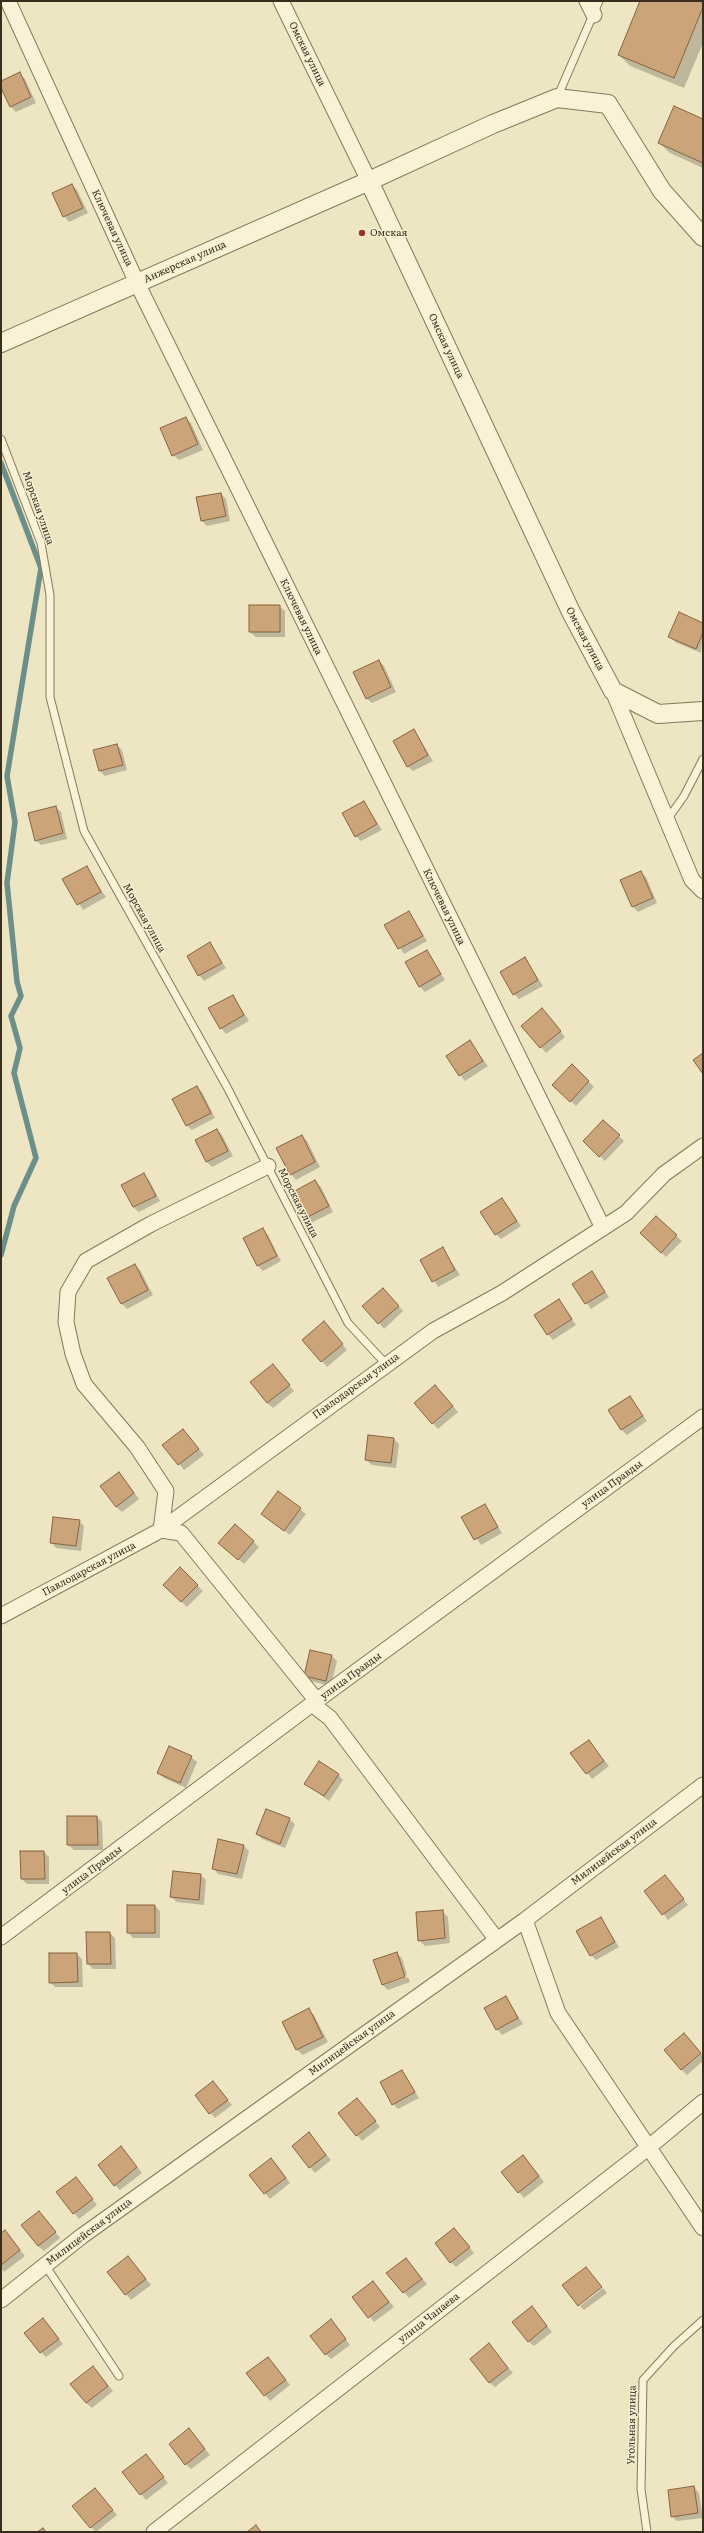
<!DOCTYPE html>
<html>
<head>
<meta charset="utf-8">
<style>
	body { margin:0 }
	#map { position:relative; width:704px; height:2533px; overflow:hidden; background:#eee5c3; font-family:Literata,serif }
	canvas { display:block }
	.frame { position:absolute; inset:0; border:2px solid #382d1e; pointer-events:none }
</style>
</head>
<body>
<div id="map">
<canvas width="704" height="2533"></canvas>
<div class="frame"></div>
</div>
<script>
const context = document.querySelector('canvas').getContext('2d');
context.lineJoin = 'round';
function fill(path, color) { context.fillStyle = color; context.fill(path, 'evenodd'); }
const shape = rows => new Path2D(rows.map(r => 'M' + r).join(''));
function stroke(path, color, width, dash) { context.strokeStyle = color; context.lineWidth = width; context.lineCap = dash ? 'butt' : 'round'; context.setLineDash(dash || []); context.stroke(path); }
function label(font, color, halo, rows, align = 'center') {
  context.font = font + ' Literata,serif'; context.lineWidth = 3; context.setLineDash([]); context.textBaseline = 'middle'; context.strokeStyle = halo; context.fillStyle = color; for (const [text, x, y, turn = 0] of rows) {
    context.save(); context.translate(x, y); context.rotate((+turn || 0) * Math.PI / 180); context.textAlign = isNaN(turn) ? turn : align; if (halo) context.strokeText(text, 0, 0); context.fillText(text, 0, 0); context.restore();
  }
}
const shadow = shape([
	[642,1,703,1,703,43,684,88,630,66,619,55],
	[20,74,25,79,36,103,16,112,11,107,1,82],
	[703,120,703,168,670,153,659,143],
	[72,185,77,190,88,213,69,222,64,216],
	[186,418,191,423,203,450,179,460,173,455],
	[221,494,226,499,230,521,207,526,202,521],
	[279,606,285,611,285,637,256,637,250,632],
	[703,624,701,653,675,642,670,637],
	[379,661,384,666,396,692,372,703,366,698],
	[414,730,433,761,413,771,407,766],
	[117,745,122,750,127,770,105,776,100,771],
	[364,802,382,830,361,841,356,836],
	[55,807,61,812,67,839,41,845,36,840],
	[86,867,106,897,83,910,64,880],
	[641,872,646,877,657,903,638,912,632,906],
	[409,912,427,941,404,954,386,925],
	[210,944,226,968,204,981,199,975],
	[427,951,445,980,425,992,419,986],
	[525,959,543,986,519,999,514,994],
	[233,996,249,1021,226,1034,221,1028],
	[547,1015,565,1037,546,1053,523,1026],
	[470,1042,488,1066,465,1081,460,1075],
	[572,1065,594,1087,576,1106,553,1085],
	[197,1087,202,1092,215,1118,192,1130,186,1125],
	[603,1121,624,1141,605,1161,584,1141],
	[217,1130,222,1135,233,1156,212,1167,207,1162],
	[302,1136,307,1141,320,1167,296,1180,291,1174],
	[144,1175,149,1180,160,1201,139,1212,133,1207],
	[315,1181,321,1187,333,1212,311,1223,305,1218],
	[502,1199,521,1226,501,1239,496,1234],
	[656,1217,682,1241,666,1257,641,1233],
	[262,1230,268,1235,281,1261,263,1271,257,1265],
	[443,1249,460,1275,438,1287,422,1260],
	[135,1265,140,1270,153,1295,127,1309,121,1303],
	[592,1272,609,1297,591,1309,573,1284],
	[388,1294,403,1311,384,1329,379,1323],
	[559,1300,576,1325,553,1340,548,1334],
	[329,1328,347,1350,327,1367,304,1340],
	[273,1366,294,1391,273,1408,267,1403],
	[435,1386,458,1412,438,1429,415,1403],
	[630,1397,647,1421,627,1435,621,1429],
	[183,1430,204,1455,184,1470,164,1445],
	[394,1439,399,1444,396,1468,372,1465,366,1460],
	[124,1479,139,1499,122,1512,116,1507],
	[278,1493,306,1514,290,1535,262,1514],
	[484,1505,502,1533,481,1545,462,1517],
	[79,1521,84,1526,81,1551,56,1548,51,1542],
	[235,1525,259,1547,244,1564,225,1548],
	[180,1569,203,1591,187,1607,165,1585],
	[332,1656,337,1661,331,1686,310,1681,305,1676],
	[588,1741,609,1766,592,1779,572,1754],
	[191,1757,197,1762,186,1788,164,1778,158,1773],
	[338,1774,343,1780,329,1801,305,1783],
	[97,1817,102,1822,103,1850,74,1850,68,1845],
	[289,1819,295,1824,285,1848,262,1839,257,1834],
	[243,1845,249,1851,242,1879,218,1874,213,1868],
	[21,1852,44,1852,49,1857,49,1884,27,1884,22,1879],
	[201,1875,206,1880,204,1905,177,1902,171,1897],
	[665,1876,688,1905,668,1920,646,1891],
	[155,1906,160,1911,160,1938,133,1938,128,1932],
	[442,1911,448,1917,450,1943,425,1946,419,1940],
	[601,1919,619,1947,596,1960,591,1955],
	[110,1933,115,1938,116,1969,93,1969,88,1964],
	[396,1953,402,1958,407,1975,384,1983,384,1985,408,1977,410,1982,388,1990,383,1985],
	[77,1954,82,1959,83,1987,55,1987,50,1982],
	[506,1997,523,2024,502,2035,497,2029],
	[308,2010,314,2015,328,2042,303,2055,297,2050,283,2022],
	[684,2034,703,2056,703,2061,687,2075,681,2069],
	[402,2071,419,2098,398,2109,393,2104],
	[213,2082,232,2105,215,2118,196,2095],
	[357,2099,380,2127,362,2141,339,2113],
	[309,2134,331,2160,315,2173,293,2146],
	[126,2153,142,2173,120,2190,115,2185],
	[528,2162,544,2182,524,2198,519,2192],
	[276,2164,290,2183,270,2199,250,2175],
	[81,2184,97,2205,79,2219,58,2192],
	[39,2212,60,2238,44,2251,38,2246],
	[454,2229,474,2253,456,2267,451,2262],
	[5,2231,25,2256,4,2272,1,2268,1,2234],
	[128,2257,151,2285,131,2300,108,2272],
	[406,2259,427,2284,409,2298,388,2273],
	[373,2282,394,2307,374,2322,354,2297],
	[603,2288,607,2293,584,2310,580,2306],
	[537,2313,552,2332,534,2346,528,2341],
	[48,2325,63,2344,46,2357,41,2352],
	[336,2326,350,2345,331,2359,326,2354],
	[489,2345,513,2373,495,2387,489,2382],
	[273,2363,290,2385,270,2401,248,2374],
	[98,2373,113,2391,92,2408,86,2403],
	[194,2435,210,2455,191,2469,186,2464],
	[146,2455,168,2483,146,2500,124,2473],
	[694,2487,699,2493,703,2518,677,2521,672,2516],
	[95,2489,117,2515,96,2532,91,2527]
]);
const stream = shape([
	[1,463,41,568,7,776,15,822,7,883,17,982,21,996,11,1016,20,1048,14,1073,36,1158,14,1206,1,1255]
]);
const building = shape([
	[640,1,703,1,703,7,674,78,618,55,640,1],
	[20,72,31,97,10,107,1,88,1,81,20,72],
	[674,106,703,119,703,163,658,143,674,106],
	[72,184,83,208,63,217,52,193,72,184],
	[186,417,198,444,172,456,160,428,186,417],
	[221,493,226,516,201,521,196,497,221,493],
	[249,605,280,605,280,632,249,632,249,605],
	[679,612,703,623,703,632,696,649,668,637,679,612],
	[379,660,391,687,366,699,353,672,379,660],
	[414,729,428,755,407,767,393,741,414,729],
	[117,744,123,765,99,771,93,750,117,744],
	[364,801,377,824,355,837,342,813,364,801],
	[56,806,63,833,35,841,28,813,56,806],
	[87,866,101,892,77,905,62,879,87,866],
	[641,871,653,898,632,907,620,880,641,871],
	[409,911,423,936,398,949,384,925,409,911],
	[210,942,222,963,198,976,187,956,210,942],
	[427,950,441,974,419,987,405,962,427,950],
	[525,957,538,980,513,995,500,972,525,957],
	[233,995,244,1015,220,1029,208,1008,233,995],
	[542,1008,561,1031,540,1048,521,1026,542,1008],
	[470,1040,483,1061,459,1076,446,1056,470,1040],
	[703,1053,703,1074,693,1060,703,1053],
	[572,1064,589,1081,570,1102,552,1085,572,1064],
	[197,1086,211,1113,186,1126,172,1099,197,1086],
	[603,1120,620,1135,599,1157,583,1141,603,1120],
	[217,1129,228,1151,206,1162,195,1140,217,1129],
	[302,1135,315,1162,290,1175,276,1148,302,1135],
	[144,1173,156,1196,133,1207,121,1185,144,1173],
	[315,1180,329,1206,304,1219,291,1193,315,1180],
	[502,1198,517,1221,495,1235,480,1212,502,1198],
	[656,1216,677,1235,661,1253,640,1233,656,1216],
	[263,1228,277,1256,257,1266,243,1238,263,1228],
	[443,1247,455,1270,432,1282,420,1260,443,1247],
	[135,1264,148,1290,121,1304,107,1278,135,1264],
	[592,1271,605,1292,585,1304,572,1284,592,1271],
	[383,1288,399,1306,378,1324,362,1306,383,1288],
	[559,1299,572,1319,547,1335,534,1315,559,1299],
	[324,1321,343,1344,321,1362,302,1340,324,1321],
	[273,1364,290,1385,267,1403,250,1382,273,1364],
	[435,1385,453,1406,432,1424,414,1403,435,1385],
	[630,1396,643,1416,621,1430,608,1410,630,1396],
	[183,1429,199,1449,178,1465,162,1445,183,1429],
	[368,1435,394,1438,391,1463,365,1460,368,1435],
	[119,1472,134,1493,116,1507,100,1486,119,1472],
	[278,1491,301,1508,284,1531,261,1514,278,1491],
	[485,1504,498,1527,474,1540,461,1517,485,1504],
	[53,1517,80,1520,76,1546,50,1543,53,1517],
	[235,1524,254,1541,238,1560,218,1543,235,1524],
	[180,1567,198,1585,181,1602,163,1585,180,1567],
	[310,1650,332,1655,326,1681,304,1676,310,1650],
	[589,1740,604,1761,586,1774,570,1753,589,1740],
	[169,1746,192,1756,180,1783,157,1773,169,1746],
	[319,1761,339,1774,324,1796,304,1784,319,1761],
	[266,1809,290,1818,280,1844,256,1834,266,1809],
	[67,1816,97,1816,98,1845,67,1845,67,1816],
	[218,1839,244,1845,237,1874,212,1869,218,1839],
	[20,1851,44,1851,45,1879,21,1879,20,1851],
	[173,1871,201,1874,199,1900,170,1897,173,1871],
	[665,1875,684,1899,662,1915,644,1891,665,1875],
	[127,1905,155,1905,155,1933,127,1933,127,1905],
	[443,1910,445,1938,418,1941,416,1912,443,1910],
	[601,1917,615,1942,590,1956,576,1931,601,1917],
	[86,1932,110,1932,111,1964,87,1964,86,1932],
	[397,1952,405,1977,382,1985,373,1960,397,1952],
	[49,1953,77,1953,78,1982,49,1983,49,1953],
	[506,1996,518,2018,496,2030,484,2008,506,1996],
	[309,2008,323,2037,296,2050,282,2022,309,2008],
	[684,2033,701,2053,681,2070,664,2050,684,2033],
	[402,2070,415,2092,392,2105,380,2082,402,2070],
	[213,2081,228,2100,209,2114,195,2095,213,2081],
	[357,2098,376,2121,356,2136,338,2113,357,2098],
	[309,2132,326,2155,309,2168,292,2146,309,2132],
	[121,2146,137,2167,114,2186,98,2165,121,2146],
	[523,2155,539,2176,518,2193,501,2172,523,2155],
	[271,2158,286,2178,264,2194,249,2175,271,2158],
	[76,2177,93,2199,73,2214,56,2192,76,2177],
	[39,2211,56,2232,38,2246,21,2225,39,2211],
	[454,2228,470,2247,450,2263,435,2243,454,2228],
	[5,2230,20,2250,1,2265,1,2233,5,2230],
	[128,2256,146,2279,125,2295,107,2272,128,2256],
	[406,2258,422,2279,403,2293,386,2273,406,2258],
	[586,2267,602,2287,578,2306,562,2285,586,2267],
	[373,2281,389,2302,368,2318,352,2297,373,2281],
	[532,2306,547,2326,528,2342,512,2322,532,2306],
	[43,2318,59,2339,40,2353,24,2333,43,2318],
	[331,2319,346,2339,325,2355,310,2336,331,2319],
	[489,2343,508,2368,489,2383,470,2359,489,2343],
	[268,2357,286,2380,264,2396,246,2373,268,2357],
	[93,2366,108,2386,86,2403,70,2384,93,2366],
	[189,2428,205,2449,185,2465,169,2444,189,2428],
	[146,2454,164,2477,140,2495,122,2472,146,2454],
	[694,2486,698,2513,671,2517,668,2490,694,2486],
	[95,2488,113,2510,90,2528,72,2506,95,2488],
	[256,2525,261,2532,247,2532,256,2525],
	[43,2528,46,2532,37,2532,43,2528]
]);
const service = shape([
	[557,98,599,1],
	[1,439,41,543,50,595,50,697,84,831,227,1087,348,1323,386,1364],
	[667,820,684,796,703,759],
	[45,2265,119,2376],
	[647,2532,641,2489,643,2380,674,2346,703,2320]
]);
const minor = shape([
	[8,1,137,283,603,1228],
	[281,1,369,181],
	[587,1,594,15],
	[613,691,692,880,703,891],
	[268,1166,151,1224,86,1261,68,1292,66,1322,73,1354,84,1384,137,1447,166,1491,161,1530,181,1533,317,1701],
	[1,1616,161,1530,433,1331,502,1293,626,1213,664,1174,703,1146],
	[312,1704,330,1718,497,1940],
	[525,1920,558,2013,703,2228],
	[1,1937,312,1704,703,1417],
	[1,2300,82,2236,525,1920,703,1785],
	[154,2532,649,2147,703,2102]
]);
const tertiary = shape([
	[369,181,571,612,613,691,658,714,703,711],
	[1,343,369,181,493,124,557,98,608,104,662,191,703,237]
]);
const markers = [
	[362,233,4,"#96352a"]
];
const streetNames = [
	["Омская улица",307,54,64],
	["Ключевая улица",112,228,65],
	["Анжерская улица",185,262,-24],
	["Омская улица",446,346,65],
	["Морская улица",38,508,71],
	["Ключевая улица",301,617,64],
	["Омская улица",585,639,62],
	["Ключевая улица",444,907,64],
	["Морская улица",144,918,61],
	["Морская улица",298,1203,63],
	["Павлодарская улица",356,1386,-36],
	["улица Правды",612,1484,-36],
	["Павлодарская улица",89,1569,-28],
	["улица Правды",351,1676,-36],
	["Милицейская улица",614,1852,-37],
	["улица Правды",92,1870,-37],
	["Милицейская улица",352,2043,-36],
	["Милицейская улица",89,2232,-37],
	["улица Чапаева",429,2318,-38],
	["Угольная улица",632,2425,-89]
];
const poiNames = [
	["Омская",370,233]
];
fill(shadow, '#0003');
stroke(stream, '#6c8f8a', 5.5);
fill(building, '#cca479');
stroke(building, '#876340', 1);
stroke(service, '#88775a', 9);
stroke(minor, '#88775a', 17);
stroke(tertiary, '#88775a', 20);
stroke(service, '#f9f2d6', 7);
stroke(minor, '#f9f2d6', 15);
stroke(tertiary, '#f9f2d6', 18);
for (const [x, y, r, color] of markers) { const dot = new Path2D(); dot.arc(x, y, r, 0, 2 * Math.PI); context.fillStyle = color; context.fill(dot); stroke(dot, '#f5efd2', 1.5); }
label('10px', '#382d1e', '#f5efd2', streetNames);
label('10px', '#382d1e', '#f5efd2', poiNames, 'left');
</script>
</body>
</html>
